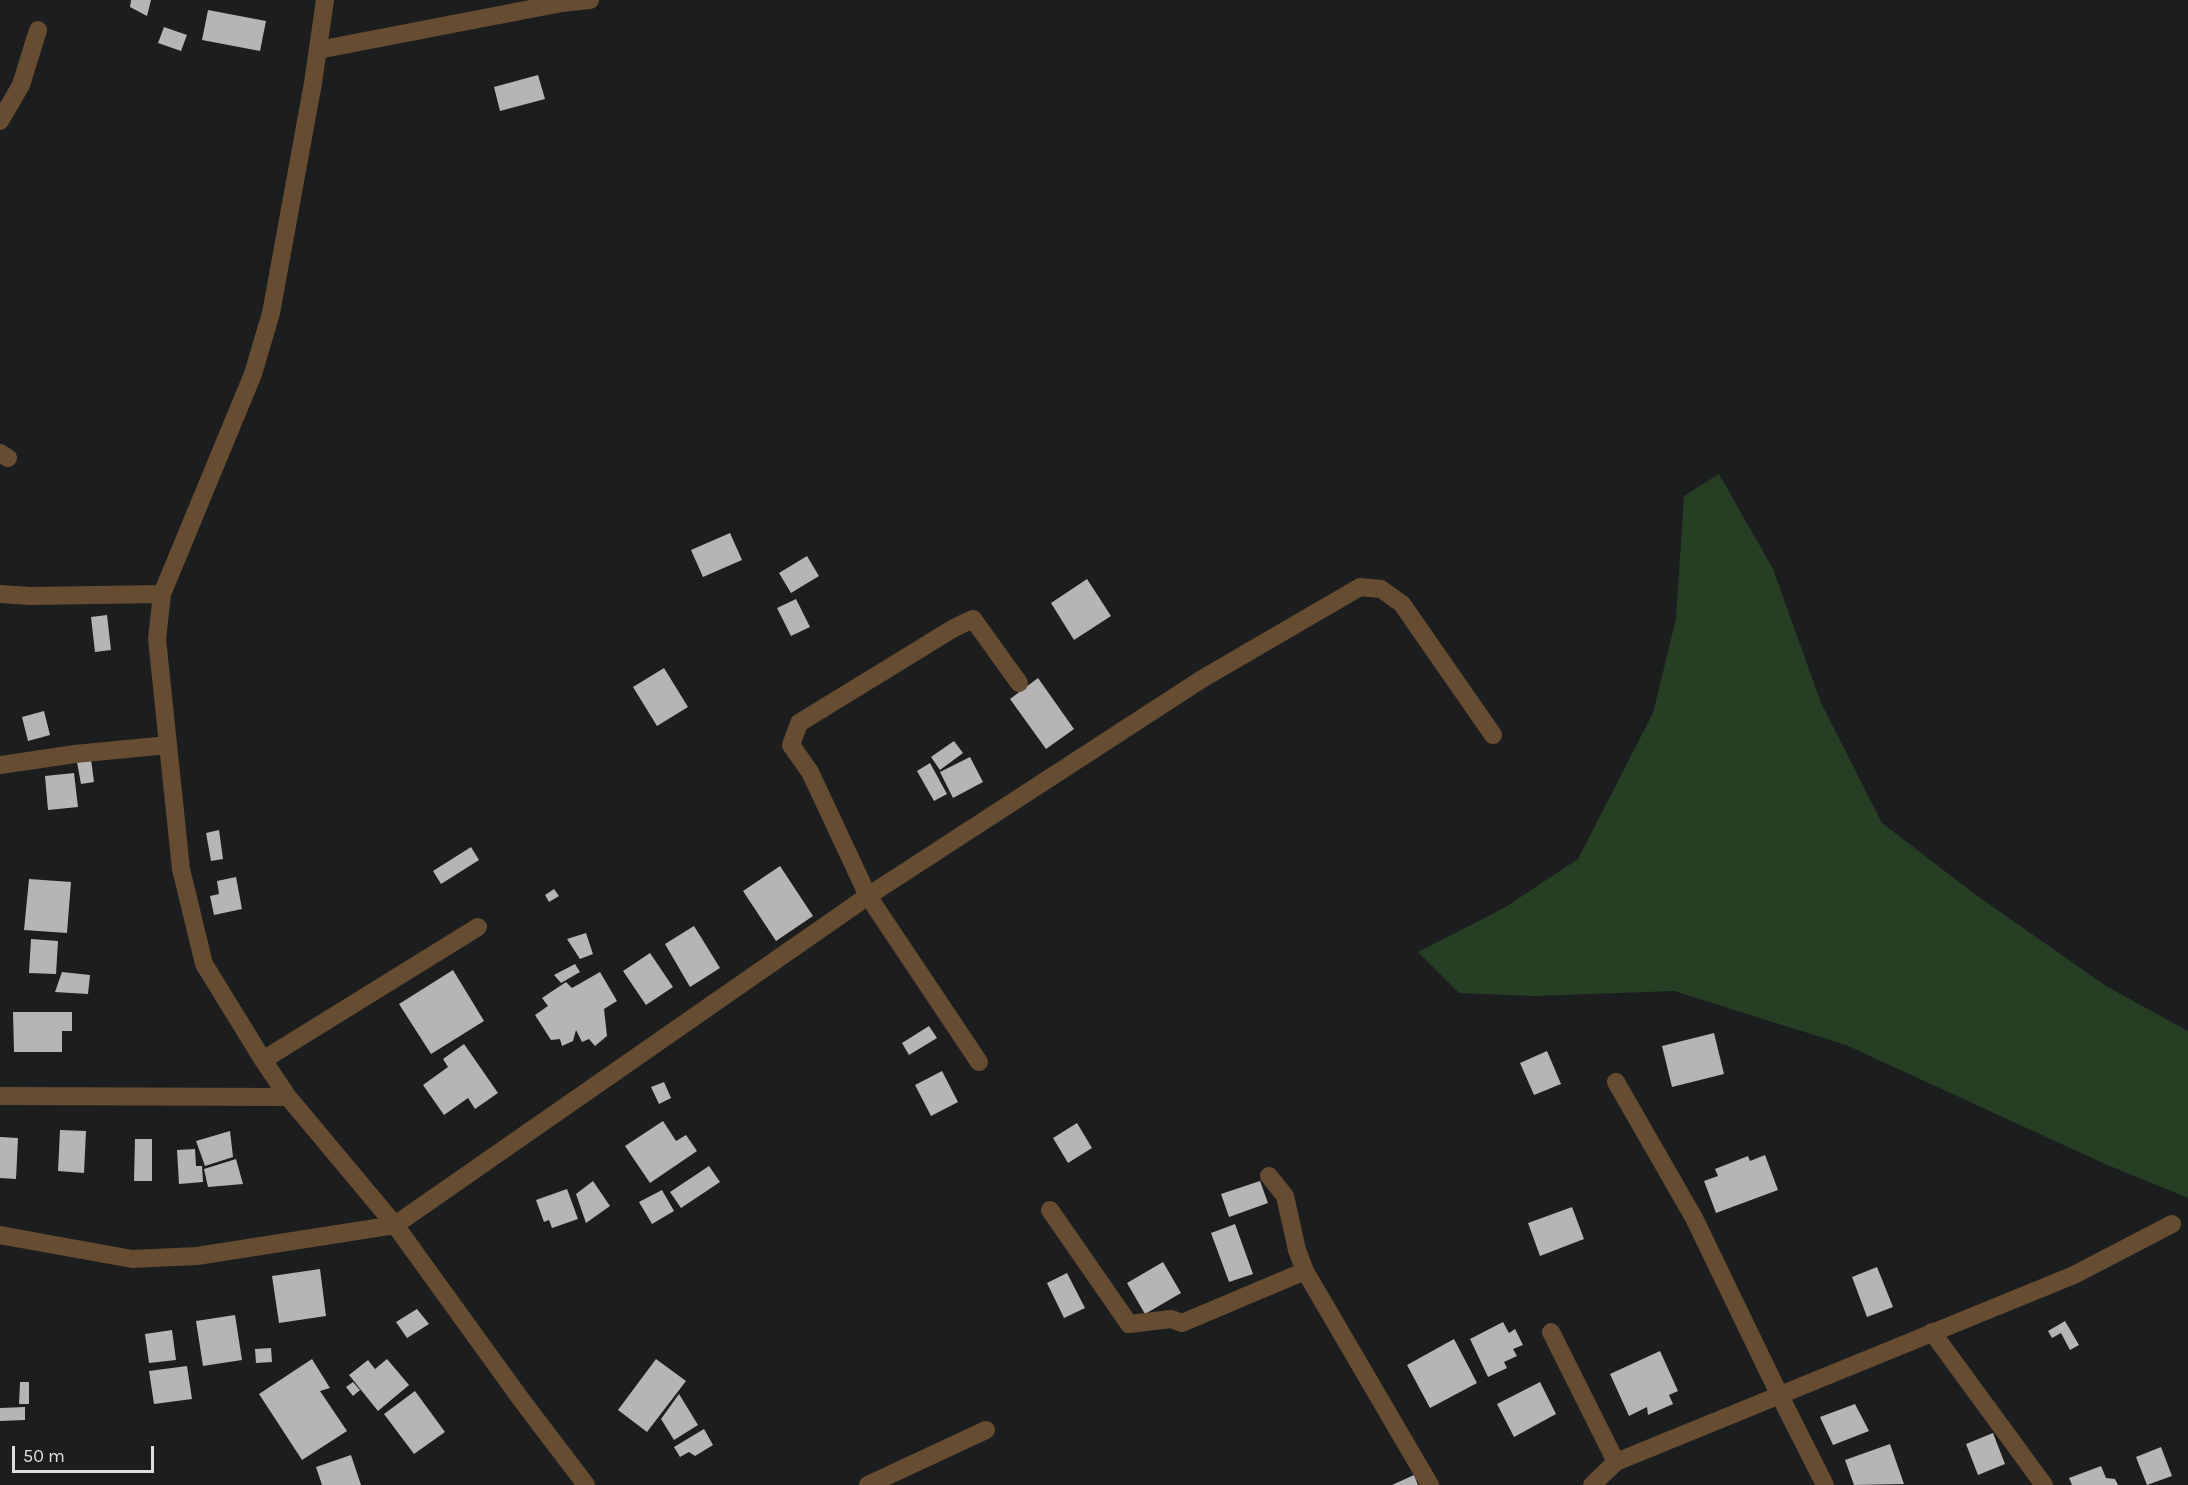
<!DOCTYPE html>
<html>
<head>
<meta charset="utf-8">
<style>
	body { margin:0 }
	#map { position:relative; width:2188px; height:1485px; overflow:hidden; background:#1c1d1f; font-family:Karla,sans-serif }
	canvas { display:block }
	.scale { position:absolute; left:12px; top:1446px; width:142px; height:27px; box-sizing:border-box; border:3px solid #dddee0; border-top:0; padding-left:8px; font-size:18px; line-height:21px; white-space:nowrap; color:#dddee0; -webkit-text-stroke:4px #1c1d1f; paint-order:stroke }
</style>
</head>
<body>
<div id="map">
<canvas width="2188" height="1485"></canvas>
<div class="scale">50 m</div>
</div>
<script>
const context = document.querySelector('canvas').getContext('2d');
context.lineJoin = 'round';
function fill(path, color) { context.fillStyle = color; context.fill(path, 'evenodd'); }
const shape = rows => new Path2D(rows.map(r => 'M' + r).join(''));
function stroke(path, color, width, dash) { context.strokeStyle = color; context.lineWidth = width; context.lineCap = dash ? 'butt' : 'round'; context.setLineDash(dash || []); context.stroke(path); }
const green = shape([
	[1719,474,1773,569,1821,703,1882,823,1976,895,2106,986,2188,1031,2188,1198,2105,1164,1846,1045,1674,991,1535,996,1459,993,1418,952,1504,908,1578,859,1653,713,1676,619,1684,496]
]);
const building = shape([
	[131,0,151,0,147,16,130,7],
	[208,10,266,21,260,51,202,40],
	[164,27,187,35,181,51,158,43],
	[538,75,545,99,500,111,494,87],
	[730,533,742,560,703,577,691,550],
	[807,556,819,576,791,593,779,573],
	[1087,579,1111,616,1074,640,1051,603],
	[796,599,810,627,791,636,777,608],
	[107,615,111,650,95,652,91,617],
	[664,668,688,707,657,726,633,687],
	[1038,678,1074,729,1046,749,1010,699],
	[44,711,50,735,28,741,22,717],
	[954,741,963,753,940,770,931,757],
	[970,757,983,782,953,798,940,772],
	[91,759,94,782,81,784,77,762],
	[930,763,947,794,934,801,917,771],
	[74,773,78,807,48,810,45,776],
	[219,830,223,859,211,861,206,833],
	[471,847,479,860,441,884,433,871],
	[780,866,813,916,776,941,743,891],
	[236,877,242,909,214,915,210,896,219,894,217,881],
	[29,879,71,882,67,933,24,930],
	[554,889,559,896,549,902,545,895],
	[694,926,720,968,690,987,665,944],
	[586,933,593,954,580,959,567,939],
	[31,939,58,941,56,974,29,973],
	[650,953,673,987,646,1005,623,971],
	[575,964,580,972,561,983,554,975],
	[453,970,484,1021,431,1054,399,1004],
	[62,972,90,975,88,994,55,992],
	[600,972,617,1001,604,1009,607,1036,595,1046,589,1039,582,1042,576,1030,573,1041,562,1046,560,1039,551,1040,535,1015,548,1006,542,998,566,982,572,988],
	[13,1012,72,1012,72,1031,62,1031,62,1052,14,1052],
	[929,1026,937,1038,909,1055,902,1043],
	[1714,1033,1724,1074,1672,1087,1662,1046],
	[464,1044,498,1093,475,1109,468,1098,444,1115,423,1085,448,1067,443,1059],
	[1547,1051,1561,1084,1534,1095,1520,1063],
	[942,1071,958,1102,931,1116,915,1085],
	[664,1082,671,1098,659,1104,651,1087],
	[663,1121,676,1141,686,1135,697,1151,650,1183,625,1146],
	[1077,1123,1092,1148,1068,1163,1053,1138],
	[60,1130,86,1131,84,1173,58,1171],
	[230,1131,233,1157,205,1166,196,1141],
	[0,1137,18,1138,16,1179,0,1178],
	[135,1139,152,1139,152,1181,134,1181],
	[195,1149,196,1166,202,1166,203,1182,179,1184,177,1150],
	[1765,1155,1778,1190,1716,1213,1704,1181,1718,1176,1715,1169,1748,1156,1750,1161],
	[236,1159,243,1184,208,1187,204,1169],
	[709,1166,720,1182,681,1208,670,1192],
	[593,1181,610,1206,586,1223,576,1194],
	[1260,1181,1268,1203,1229,1217,1221,1194],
	[567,1189,578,1219,552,1228,549,1220,544,1222,536,1200],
	[662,1190,674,1211,652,1224,639,1202],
	[1572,1207,1584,1239,1540,1256,1528,1223],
	[1235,1224,1253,1274,1229,1282,1211,1233],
	[1163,1262,1181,1293,1145,1314,1127,1283],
	[1877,1267,1893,1307,1867,1317,1852,1277],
	[320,1269,326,1316,279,1323,272,1276],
	[1067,1273,1085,1308,1064,1318,1047,1283],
	[417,1309,429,1324,407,1338,396,1322],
	[235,1315,242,1360,203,1366,196,1321],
	[2065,1321,2079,1345,2070,1350,2061,1333,2052,1338,2048,1331],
	[1503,1322,1509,1333,1515,1329,1523,1345,1513,1349,1517,1356,1504,1362,1507,1368,1488,1377,1470,1339],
	[172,1330,176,1360,149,1363,145,1334],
	[1454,1339,1477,1383,1430,1408,1407,1365],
	[271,1348,272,1362,256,1363,255,1349],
	[1660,1351,1678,1391,1669,1395,1673,1404,1648,1415,1647,1407,1629,1416,1610,1374],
	[312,1359,330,1388,320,1391,347,1431,302,1460,259,1394],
	[387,1359,409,1385,378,1411,349,1375,368,1360,375,1369],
	[656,1359,686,1381,647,1432,618,1410],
	[187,1366,192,1399,154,1404,149,1371],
	[20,1382,29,1382,29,1404,19,1404],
	[353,1382,360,1390,353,1396,346,1387],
	[1540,1382,1556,1414,1514,1437,1497,1404],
	[415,1391,445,1432,414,1454,384,1414],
	[679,1394,698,1425,674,1440,661,1419],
	[1855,1404,1869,1431,1833,1445,1820,1417],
	[25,1407,25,1420,0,1421,0,1408],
	[704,1429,713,1445,695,1456,689,1452,680,1457,674,1447],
	[1993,1433,2005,1464,1978,1475,1966,1444],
	[1890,1444,1904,1484,1854,1485,1845,1460],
	[2161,1447,2172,1476,2147,1485,2136,1457],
	[351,1455,361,1485,322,1485,316,1467],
	[2101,1466,2106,1478,2115,1479,2118,1485,2072,1485,2069,1478],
	[1414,1475,1418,1485,1392,1485]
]);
const minor = shape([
	[325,0,313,83,271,313,253,374,162,594,157,639,181,869,204,964,263,1060,288,1097,395,1225,520,1398,586,1485],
	[318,50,562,3,590,0],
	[0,121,21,85,38,30],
	[0,453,8,458],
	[0,594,30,596,162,594],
	[0,765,75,754,168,745],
	[263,1060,478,927],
	[979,1062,868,896,810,772,791,745,799,723,954,628,973,619,1019,683],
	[1616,1082,1694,1218,1779,1394,1825,1485],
	[0,1096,288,1097],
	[1269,1176,1285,1196,1297,1250,1305,1271],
	[1050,1210,1129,1324,1171,1319,1182,1323,1305,1271,1430,1485],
	[0,1235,132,1259,197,1256,395,1225,868,896,1202,679,1360,587,1381,589,1402,604,1493,735],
	[1551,1332,1616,1462],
	[1932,1332,2044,1485],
	[868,1485,986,1430],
	[1592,1485,1616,1462,2074,1275,2172,1224]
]);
fill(green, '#263f24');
fill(building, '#b7b4b5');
stroke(minor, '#664c30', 18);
</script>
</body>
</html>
